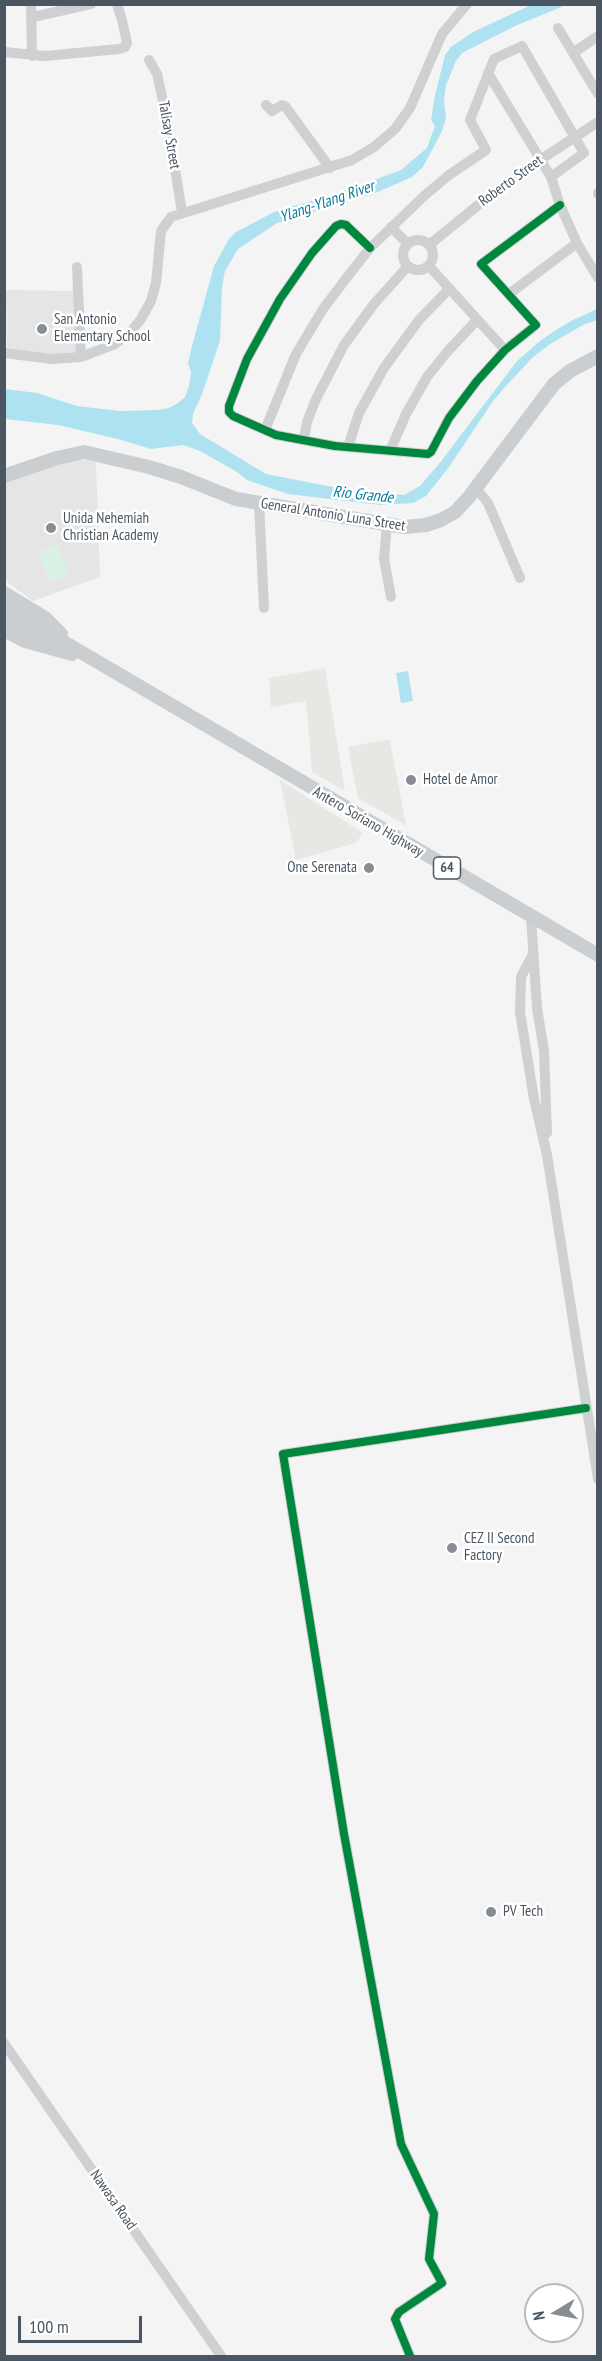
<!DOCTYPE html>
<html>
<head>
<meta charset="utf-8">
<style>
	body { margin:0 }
	#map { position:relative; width:602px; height:2361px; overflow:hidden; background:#f4f4f4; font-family:"PT Sans Narrow",sans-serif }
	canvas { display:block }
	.frame { position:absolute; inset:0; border:6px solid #4a5661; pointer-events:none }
	.north { position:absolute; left:524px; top:2283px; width:60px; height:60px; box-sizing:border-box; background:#fff; border:2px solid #b7bbc0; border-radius:50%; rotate:260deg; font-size:16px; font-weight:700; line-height:24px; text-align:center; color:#4a5661 }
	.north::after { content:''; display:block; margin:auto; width:21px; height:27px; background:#868d94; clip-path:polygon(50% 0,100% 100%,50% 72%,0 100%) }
	.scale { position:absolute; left:18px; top:2316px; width:124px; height:27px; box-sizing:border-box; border:3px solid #4a5661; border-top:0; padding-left:8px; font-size:18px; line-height:21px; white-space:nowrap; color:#4a5661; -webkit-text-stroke:4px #fff; paint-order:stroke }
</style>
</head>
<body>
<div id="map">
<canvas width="602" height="2361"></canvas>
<div class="frame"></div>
<div class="north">N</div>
<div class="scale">100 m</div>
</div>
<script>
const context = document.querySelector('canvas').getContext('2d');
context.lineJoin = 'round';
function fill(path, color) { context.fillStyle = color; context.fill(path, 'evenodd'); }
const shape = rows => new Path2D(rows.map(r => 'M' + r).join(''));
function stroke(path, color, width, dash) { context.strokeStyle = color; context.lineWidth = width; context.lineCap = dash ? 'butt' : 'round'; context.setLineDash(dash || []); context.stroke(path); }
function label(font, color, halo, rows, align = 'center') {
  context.font = font + ' "PT Sans Narrow",sans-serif'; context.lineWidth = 5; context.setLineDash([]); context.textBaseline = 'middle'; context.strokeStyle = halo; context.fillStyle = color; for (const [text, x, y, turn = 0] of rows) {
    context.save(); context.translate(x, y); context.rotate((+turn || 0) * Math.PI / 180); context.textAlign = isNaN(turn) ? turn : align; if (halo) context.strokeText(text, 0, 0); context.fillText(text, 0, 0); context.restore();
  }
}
const commercial = shape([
	[325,668,329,693,345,791,312,772,306,701,271,707,269,678],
	[390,739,391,746,406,825,358,798,348,747],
	[280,780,363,833,356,843,296,860]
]);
const education = shape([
	[6,290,77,291,78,355,47,356,7,349],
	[78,459,96,462,100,577,33,601,7,582,4,575,4,482,51,466]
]);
const green = shape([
	[58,545,69,574,50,582,39,552]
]);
const water = shape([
	[531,5,566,5,515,26,462,53,456,61,446,85,444,101,446,118,442,131,423,167,412,177,373,194,277,223,238,249,225,271,222,287,220,341,202,394,193,414,192,423,200,434,266,474,343,489,404,495,420,486,439,464,517,361,540,341,556,330,573,320,597,309,597,320,585,324,550,344,532,358,506,386,493,401,449,467,426,496,413,503,380,505,288,494,247,480,237,472,200,451,183,445,151,449,118,439,58,425,5,419,5,389,37,393,77,406,120,411,159,410,169,408,178,403,185,397,189,386,191,372,188,363,192,346,214,266,229,239,236,232,274,212,350,189,401,170,427,148,430,139,435,126,431,120,435,95,445,55,451,47,473,32],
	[408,671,413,701,401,703,396,673]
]);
const minor = shape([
	[31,4,32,56],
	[33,17,91,4],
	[558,28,598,94],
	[4,52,45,56,119,49,125,47,127,43,122,20,117,4],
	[573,53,598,36],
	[149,60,157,74,166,114,182,212],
	[488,73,551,177,560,205,577,243,598,278],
	[266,105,272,111,282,105,285,106,330,168],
	[598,193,598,194],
	[391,227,408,244],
	'403 255a15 15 0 1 1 30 0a15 15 0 1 1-30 0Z',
	[429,245,482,202,540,160,598,122],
	[370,248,346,225,341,224,336,226,312,253,280,299,247,359,229,406,229,412,233,416,276,435,335,446,428,454,431,452,449,418,477,381,505,350,536,325,481,264,560,205],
	[429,266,505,350],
	[77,267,81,357],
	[509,294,577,243],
	[4,353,52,359,81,357,115,344,129,334,141,319,151,301,156,283,161,231,171,217,352,160,374,147,395,129,410,108,442,34,467,4],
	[265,430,296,354,323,309,348,276,370,248,424,196,449,175,486,150,470,120,494,59,522,46,584,153,551,177],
	[304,439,307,422,316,399,344,345,374,304,408,266],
	[348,447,359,413,384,368,419,320,449,289],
	[390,451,406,414,427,377,447,352,477,320],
	[476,488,488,503,520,578],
	[259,503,264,608],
	[387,524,384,559,391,597],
	[531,917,537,1008,544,1051,547,1133],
	[533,954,521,977,520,1012,534,1099,547,1155,598,1479],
	[4,2043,221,2356],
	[410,2356,395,2319,399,2312,442,2283,429,2259,434,2214,401,2144,344,1834,283,1454,586,1408]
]);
const major = shape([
	[4,476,57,458,84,452,149,467,181,477,236,499,404,527,426,525,441,520,455,512,469,497,554,384,570,371,598,356],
	[4,593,45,618,61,634],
	[4,607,598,955],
	[4,618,44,640],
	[4,630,25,641,72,654]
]);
const cycleway = shape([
	[370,248,346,225,341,224,336,226,312,253,280,299,247,359,229,406,229,412,233,416,276,435,335,446,428,454,431,452,449,418,477,381,505,350,536,325,481,264,560,205],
	[410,2356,395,2319,399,2312,442,2283,429,2259,434,2214,401,2144,344,1834,283,1454,586,1408]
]);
const markers = [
	[42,329,6,"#868d94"],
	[51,528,6,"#868d94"],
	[411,780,6,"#868d94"],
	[369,868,6,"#868d94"],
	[452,1548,6,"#868d94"],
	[491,1912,6,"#868d94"]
];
const shields = [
	[447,868,27]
];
const shieldNames = [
	["64",447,868]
];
const streetNames = [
	["Talisay Street",169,135,80],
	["Roberto Street",511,181,-36],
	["General Antonio Luna Street",333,515,9],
	["Antero Soriano Highway",368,822,30],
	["Nawasa Road",113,2200,55]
];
const poiNames = [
	["San Antonio",54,320],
	["Elementary School",54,337],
	["Unida Nehemiah",63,519],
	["Christian Academy",63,536],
	["Hotel de Amor",423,780],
	["One Serenata",357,868,"right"],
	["CEZ II Second",464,1539],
	["Factory",464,1556],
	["PV Tech",503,1912]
];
const waterNames = [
	["Ylang-Ylang River",327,202,-19],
	["Rio Grande",363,495,6]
];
fill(commercial, '#e8e7e3');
fill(education, '#e6e5e6');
fill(green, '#d9f2e3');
fill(water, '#aee2f0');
stroke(minor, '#ced0d2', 10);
stroke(major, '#caced1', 14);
stroke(cycleway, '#00873e', 8);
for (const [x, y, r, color] of markers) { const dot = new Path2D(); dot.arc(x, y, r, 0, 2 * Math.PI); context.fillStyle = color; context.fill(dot); stroke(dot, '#fff', 2); }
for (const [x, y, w] of shields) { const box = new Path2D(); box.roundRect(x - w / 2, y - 11, w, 22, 4.5); context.fillStyle = '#fff'; context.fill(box); stroke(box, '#4a5661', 1.5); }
label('bold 14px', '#4a5661', null, shieldNames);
label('15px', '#4a5661', '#fff', streetNames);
label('15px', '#4a5661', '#fff', poiNames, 'left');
label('italic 16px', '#0c7c9b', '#fff', waterNames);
</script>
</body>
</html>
